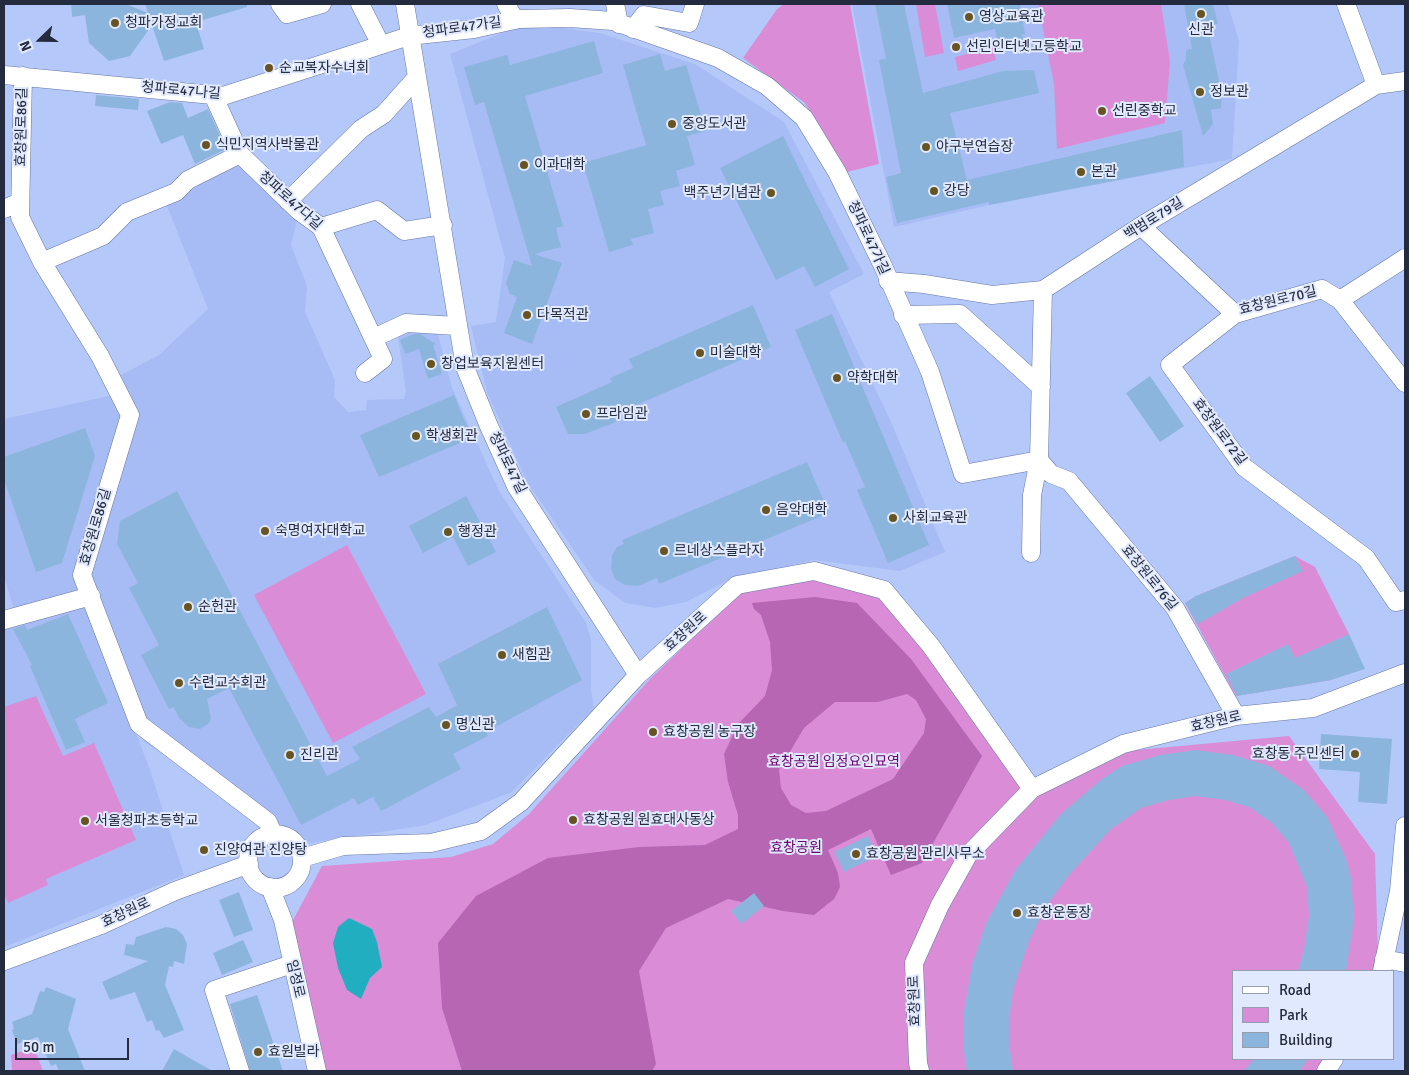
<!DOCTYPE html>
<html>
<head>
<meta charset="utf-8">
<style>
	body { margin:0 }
	#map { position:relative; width:1409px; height:1075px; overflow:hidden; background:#b5c8fa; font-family:Signika,sans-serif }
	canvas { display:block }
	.frame { position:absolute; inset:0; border:5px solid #242b3e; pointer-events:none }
	.legend { position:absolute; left:1232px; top:970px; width:162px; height:90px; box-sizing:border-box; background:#e1e9fe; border:1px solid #959db1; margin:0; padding:6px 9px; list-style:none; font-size:15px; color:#242b3e }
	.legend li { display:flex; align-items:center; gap:10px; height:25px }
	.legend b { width:25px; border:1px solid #959db1 }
	.north { position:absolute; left:15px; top:15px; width:50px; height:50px; -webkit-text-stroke:4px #e1e9fe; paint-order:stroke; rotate:248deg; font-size:14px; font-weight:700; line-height:20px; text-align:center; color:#242b3e }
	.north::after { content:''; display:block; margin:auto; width:18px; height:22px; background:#242b3e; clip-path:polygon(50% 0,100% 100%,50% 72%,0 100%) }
	.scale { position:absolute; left:15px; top:1038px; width:114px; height:22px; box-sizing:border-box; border:2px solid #242b3e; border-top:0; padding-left:6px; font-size:15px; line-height:18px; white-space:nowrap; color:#242b3e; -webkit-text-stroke:4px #e1e9fe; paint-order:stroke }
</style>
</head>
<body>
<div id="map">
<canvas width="1409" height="1075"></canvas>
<div class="frame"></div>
<ul class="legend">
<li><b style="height:6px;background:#fff"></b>Road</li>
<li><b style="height:14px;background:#da8dd6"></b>Park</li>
<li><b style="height:14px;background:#8cb5dd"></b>Building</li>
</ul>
<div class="north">N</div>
<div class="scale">50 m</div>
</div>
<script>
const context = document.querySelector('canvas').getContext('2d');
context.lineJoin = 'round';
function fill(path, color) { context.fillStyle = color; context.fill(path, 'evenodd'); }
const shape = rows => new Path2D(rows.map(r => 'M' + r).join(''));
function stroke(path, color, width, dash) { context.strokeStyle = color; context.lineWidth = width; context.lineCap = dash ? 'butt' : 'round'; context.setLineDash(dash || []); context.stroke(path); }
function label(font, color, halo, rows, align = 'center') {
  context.font = font + ' Signika,"Noto Sans KR",sans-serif'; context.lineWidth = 4; context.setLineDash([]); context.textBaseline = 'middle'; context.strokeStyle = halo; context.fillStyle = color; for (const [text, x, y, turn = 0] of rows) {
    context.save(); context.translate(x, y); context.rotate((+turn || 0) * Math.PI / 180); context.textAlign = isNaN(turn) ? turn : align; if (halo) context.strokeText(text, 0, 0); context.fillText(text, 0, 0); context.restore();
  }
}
const built = shape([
	[852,4,1228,4,1239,41,1232,159,989,205,894,227],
	[527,23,600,33,695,64,784,122,864,274,829,292,892,424,945,552,900,571,814,560,733,578,686,602,655,608,625,603,595,581,527,482,487,392,471,326,496,322,505,258,450,54],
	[237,161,298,216,291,245,307,286,305,312,335,380,334,397,348,412,366,410,367,400,404,399,406,392,397,330,436,327,452,388,499,491,586,623,591,640,591,690,594,708,512,792,426,825,310,843,144,742,84,591,14,610,4,576,4,419,127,392,121,375,159,355,208,309,167,206],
	[86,604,149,767,184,875,4,947,4,629]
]);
const green = shape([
	[784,4,850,4,879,164,847,172,805,103,743,58,777,9],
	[916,4,935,4,944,53,925,57],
	[1038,4,1161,4,1170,61,1165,123,1057,149,1054,84],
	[993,47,996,60,958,71,955,57],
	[347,545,426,694,333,743,254,595],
	[1295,556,1315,567,1349,634,1331,680,1236,696,1185,603,1196,596],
	[815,578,880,596,927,649,1032,796,1125,751,1289,736,1375,854,1378,957,1374,971,1233,971,1233,1059,1325,1059,1317,1071,320,1071,292,922,322,866,451,857,493,844,529,814,650,679,741,592],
	[36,696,63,756,94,743,136,840,46,879,48,885,8,903,4,894,4,707],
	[34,1047,43,1071,12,1071,11,1055]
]);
const forest = shape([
	[815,597,857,603,911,659,982,756,922,863,891,875,871,829,828,850,838,873,840,887,834,899,814,915,783,911,728,899,666,928,639,971,656,1064,652,1071,462,1071,442,1008,438,943,476,896,548,858,639,847,705,845,738,829,738,815,728,782,724,754,738,724,765,696,772,670,770,642,761,615,754,609,752,603],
	[907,694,916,700,926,719,924,733,893,779,826,811,806,813,791,805,781,788,779,770,804,728,835,702,878,702]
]);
const water = shape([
	[349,918,372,929,377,942,382,967,370,978,361,999,347,990,338,968,333,943,338,927]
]);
const building = shape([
	[71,4,126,4,148,13,145,4,247,4,247,7,196,22,204,49,164,61,152,25,130,56,109,61,89,43,85,15,72,17],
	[875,4,904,4,923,93,1003,71,1034,70,1039,93,950,113,967,180,1182,130,1184,167,989,205,989,202,897,223,886,177,901,173,879,60,886,59],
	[947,4,1020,4,1025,34,1022,34,1024,44,999,48,995,29,954,38],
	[1184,4,1213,4,1218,24,1207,24,1222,95,1221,108,1211,110,1213,124,1203,136,1183,65,1186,59,1186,50,1192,49],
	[594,41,603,73,525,96,563,226,556,228,561,247,534,254,562,263,532,344,504,333,517,297,510,294,506,283,514,260,532,266,484,102,475,105,464,67,507,55,510,65],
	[660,54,665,71,686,65,706,131,687,136,695,165,676,171,680,186,660,191,664,205,648,209,654,233,631,239,633,245,609,252,583,163,646,145,623,65],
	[96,95,139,99,138,110,95,106],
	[170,102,182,103,188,118,208,109,226,149,195,164,183,135,161,144,147,111],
	[783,136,849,269,815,287,804,266,776,280,720,168],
	[753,305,771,347,613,415,616,422,585,434,568,434,556,407,612,382,610,378,633,368,629,359],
	[832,314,929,545,888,563,857,490,865,487,845,441,843,443,795,330],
	[414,334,420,334,436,344,433,345,442,374,428,379,419,349,405,354,400,340],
	[1150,376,1184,426,1160,442,1126,393],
	[454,395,472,438,379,477,360,435],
	[85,428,95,456,62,563,36,572,4,479,4,457],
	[807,462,829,513,659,584,657,578,638,586,625,585,615,579,611,569,612,555,617,547,624,544,622,540],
	[177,491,327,776,360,759,352,747,429,707,436,717,457,705,438,664,547,607,582,680,486,732,488,736,453,754,461,769,381,811,373,797,358,805,354,798,301,825,229,688,207,699,211,718,209,723,200,729,189,727,179,718,174,707,169,709,141,655,159,645,129,588,138,583,117,544,120,521],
	[466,496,496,552,468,566,453,537,423,553,409,526],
	[1295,556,1303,571,1243,598,1198,624,1185,603,1196,596],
	[68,614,108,703,75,719,85,742,66,750,30,666,32,665,13,629,25,625,27,630],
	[1349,634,1365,669,1331,680,1237,696,1226,674,1288,644,1295,658],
	[1321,734,1392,739,1387,804,1358,802,1360,772,1319,769],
	[1196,750,1233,755,1269,766,1304,790,1327,817,1346,859,1351,878,1354,919,1346,971,1298,971,1304,949,1309,916,1307,887,1289,843,1272,823,1249,807,1225,800,1195,796,1169,800,1141,808,1110,830,1070,874,1046,906,1029,941,1013,990,1009,1020,1009,1043,1013,1071,967,1071,963,1046,963,1017,972,965,986,923,1016,869,1061,814,1103,778,1122,766,1143,760,1160,755],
	[868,836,877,856,844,872,834,852],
	[239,892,253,930,234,937,219,900],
	[754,893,764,906,741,924,731,911],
	[166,927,176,929,183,935,187,944,184,964,174,961,173,967,169,966,165,985,184,1030,164,1038,159,1030,156,1031,152,1020,147,1022,135,992,110,1000,102,982,148,961,124,955,126,944,134,945,136,937],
	[243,940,253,962,222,975,213,953],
	[46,987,76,999,68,1029,85,1071,59,1071,56,1064,51,1066,38,1037,17,1044,12,1030,14,1029,12,1022,32,1014,40,991,44,992],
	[257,995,283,1071,250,1071,230,1004],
	[174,1049,193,1060,213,1071,162,1071],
	[1254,1059,1308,1059,1300,1071,1244,1071]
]);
const minor = shape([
	[280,4,287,14,322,4],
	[360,4,381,45],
	[405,4,465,367,488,424,516,486,638,675],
	[506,4,515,20],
	[615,4,619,24],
	[1346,4,1376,85],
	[633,29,644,15,689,23,695,4],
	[4,75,223,96,409,36,474,29,519,19,570,18,613,21,718,58,767,86,804,118,837,172,883,266,930,372,963,474,1039,460,1032,495,1031,553],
	[23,76,20,217,42,262,100,356,130,415,82,575,139,724,268,822,273,834],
	[213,95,240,154,299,211,321,227,383,359,365,373],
	[288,201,361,129,384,114,417,77],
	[4,209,20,202],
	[1141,226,1235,314,1322,289,1340,300,1405,383],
	[321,227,377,210,404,231,443,225],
	[42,262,103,236,127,212,176,192,188,180,240,154],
	[888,281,924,284,992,295,1043,290,1141,226,1376,85,1405,81],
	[1043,290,1039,460,1051,474,1069,481,1175,608,1236,716],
	[1340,300,1405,258],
	[1235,314,1170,365,1244,467,1366,558,1396,602,1405,600],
	[903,315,960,314,1041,387],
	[374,338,406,323,457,326],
	[4,620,91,596],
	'248 861a27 27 0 1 1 54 0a27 27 0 1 1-54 0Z',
	[302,858,343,846,431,843,481,831,521,802,638,675,737,585,814,571,884,590,931,646,1032,789,1123,744,1236,716,1313,708,1405,673],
	[270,887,283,920,317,1071],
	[1384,959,1405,963],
	[4,961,101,925,175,891,249,864],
	[1382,971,1399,891,1405,826],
	[240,1071,214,990,292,964],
	[920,1071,918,1063,914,963,940,905,968,855,1032,789],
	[1326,1071,1334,1059]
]);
const markers = [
	[1201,14,5,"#675422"],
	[969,17,5,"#675422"],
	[115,23,5,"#675422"],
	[956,47,5,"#675422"],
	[269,68,5,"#675422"],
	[1200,92,5,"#675422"],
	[1102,111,5,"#675422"],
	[672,124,5,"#675422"],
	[206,145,5,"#675422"],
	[926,147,5,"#675422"],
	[524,165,5,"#675422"],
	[1081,172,5,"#675422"],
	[934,191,5,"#675422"],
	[771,193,5,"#675422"],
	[527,315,5,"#675422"],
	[700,353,5,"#675422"],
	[431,364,5,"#675422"],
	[837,378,5,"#675422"],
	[586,414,5,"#675422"],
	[416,436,5,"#675422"],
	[766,510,5,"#675422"],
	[893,518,5,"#675422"],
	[265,531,5,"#675422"],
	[448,532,5,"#675422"],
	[664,551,5,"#675422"],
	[188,607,5,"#675422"],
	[502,655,5,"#675422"],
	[179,683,5,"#675422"],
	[446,725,5,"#675422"],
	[653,732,5,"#675422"],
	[1355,754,5,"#675422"],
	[290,755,5,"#675422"],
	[573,820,5,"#675422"],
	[85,821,5,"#675422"],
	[204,850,5,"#675422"],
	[856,854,5,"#675422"],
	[1017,913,5,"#675422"],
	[258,1052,5,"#675422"]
];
const poiNames = [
	["영상교육관",979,17],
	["청파가정교회",125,23],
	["신관",1201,30,"center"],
	["선린인터넷고등학교",966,47],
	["순교복자수녀회",279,68],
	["정보관",1210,92],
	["선린중학교",1112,111],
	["중앙도서관",682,124],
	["식민지역사박물관",216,145],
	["야구부연습장",936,147],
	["이과대학",534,165],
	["본관",1091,172],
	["강당",944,191],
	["백주년기념관",761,193,"right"],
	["다목적관",537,315],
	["미술대학",710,353],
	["창업보육지원센터",441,364],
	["약학대학",847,378],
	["프라임관",596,414],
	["학생회관",426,436],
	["음악대학",776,510],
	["사회교육관",903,518],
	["숙명여자대학교",275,531],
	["행정관",458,532],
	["르네상스플라자",674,551],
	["순헌관",198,607],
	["새힘관",512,655],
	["수련교수회관",189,683],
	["명신관",456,725],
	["효창공원 농구장",663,732],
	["효창동 주민센터",1345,754,"right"],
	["진리관",300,755],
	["효창공원 원효대사동상",583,820],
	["서울청파초등학교",95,821],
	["진양여관 진양탕",214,850],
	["효창공원 관리사무소",866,854],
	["효창운동장",1027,913],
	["효원빌라",268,1052]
];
const streetNames = [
	["청파로47가길",462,28,-8],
	["청파로47나길",181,91,5],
	["효창원로86길",22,127,-89],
	["청파로47다길",290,201,42],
	["백범로79길",1154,219,-32],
	["청파로47가길",868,238,65],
	["효창원로70길",1278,301,-14],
	["효창원로72길",1219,432,53],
	["청파로47길",507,463,64],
	["효창원로86길",96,527,-74],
	["효창원로76길",1149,578,51],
	["효창원로",686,632,-42],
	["효창원로",1216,722,-13],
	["효창원로",126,913,-25],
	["임정로",295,979,77],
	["효창원로",915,1001,-92]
];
const parkNames = [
	["효창공원 임정요인묘역",834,762],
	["효창공원",796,848]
];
fill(built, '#a7bcf4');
fill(green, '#da8dd6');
fill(forest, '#b666b3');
fill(water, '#21aec1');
fill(building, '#8cb5dd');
stroke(minor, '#6676a4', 19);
stroke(minor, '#fff', 18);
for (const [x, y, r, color] of markers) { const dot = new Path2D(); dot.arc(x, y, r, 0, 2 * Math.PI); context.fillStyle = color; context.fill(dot); stroke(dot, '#e1e9fe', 2); }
label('14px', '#242b3e', '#e1e9fe', poiNames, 'left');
label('14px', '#242b3e', '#e1e9fe', streetNames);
label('14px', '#6e036d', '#e1e9fe', parkNames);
</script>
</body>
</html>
